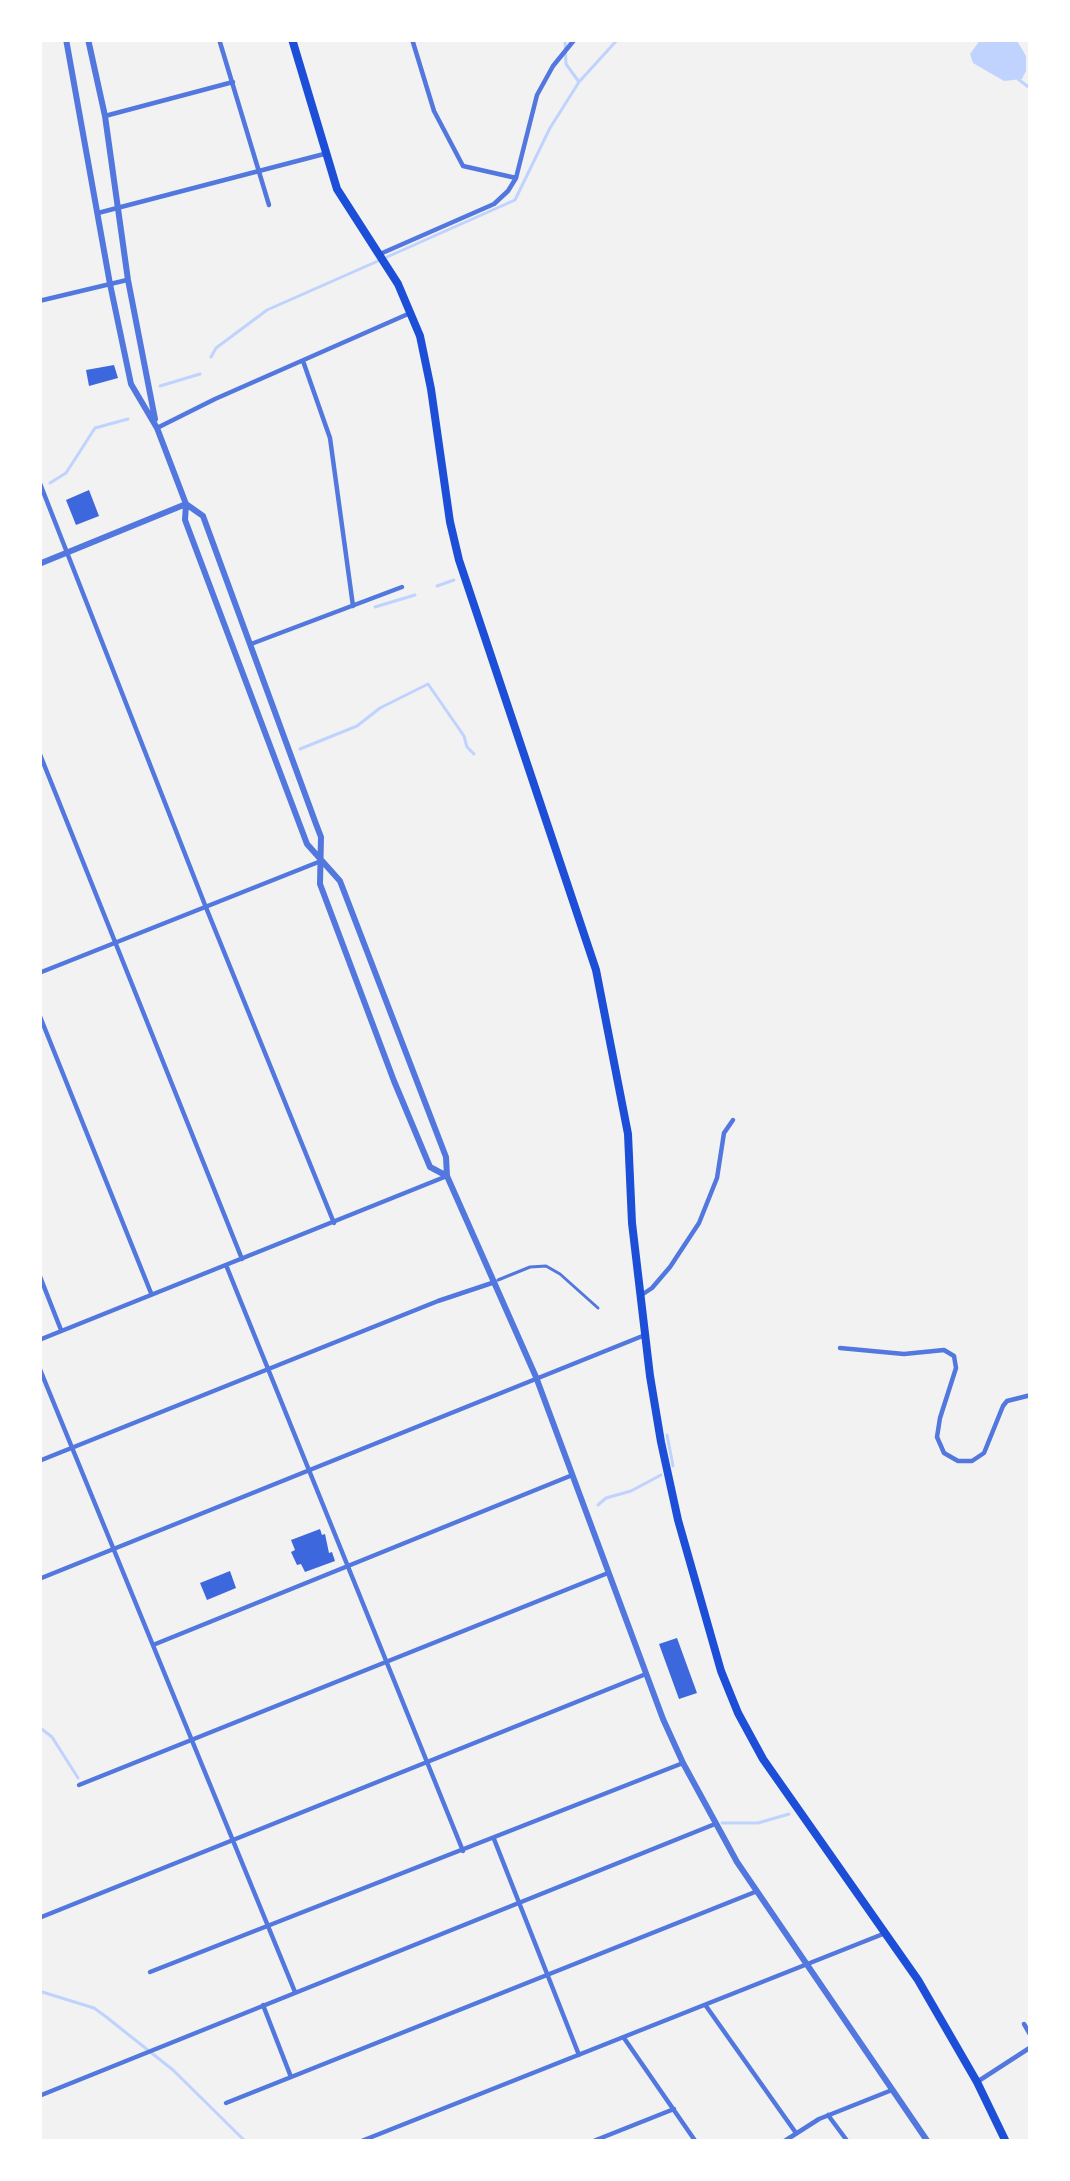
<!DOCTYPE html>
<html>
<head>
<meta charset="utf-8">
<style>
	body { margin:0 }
	#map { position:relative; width:1070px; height:2181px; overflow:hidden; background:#f2f2f2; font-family:"Asap Condensed",sans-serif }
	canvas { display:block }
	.frame { position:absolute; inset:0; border:42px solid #fff; pointer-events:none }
</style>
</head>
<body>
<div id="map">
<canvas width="1070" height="2181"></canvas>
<div class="frame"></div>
</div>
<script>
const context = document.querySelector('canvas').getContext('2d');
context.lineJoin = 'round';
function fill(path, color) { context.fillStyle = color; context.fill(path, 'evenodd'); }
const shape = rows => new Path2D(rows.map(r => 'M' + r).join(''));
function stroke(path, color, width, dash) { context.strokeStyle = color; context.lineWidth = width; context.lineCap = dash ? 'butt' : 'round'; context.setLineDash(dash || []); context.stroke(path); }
const water = shape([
	[981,39,1016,39,1026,56,1026,71,1022,79,1004,81,973,63,970,54]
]);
const stream = shape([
	[1018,79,1031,89],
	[579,82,618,39],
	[387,257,515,200,550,128,579,82,566,64,565,39],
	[211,357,216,348,267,310,378,261],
	[160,386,200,374],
	[50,483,66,473,95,428,128,419],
	[437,586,454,580],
	[375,607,415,595],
	[300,749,357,726,380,708,428,684,464,736,467,747,474,754],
	[667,1435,673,1466],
	[598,1505,606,1498,631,1491,661,1475],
	[39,1727,52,1737,78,1778],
	[722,1823,758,1823,789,1814],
	[39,1991,94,2008,105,2016,173,2070,246,2142]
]);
const building = shape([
	[114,365,118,378,89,386,86,370],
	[89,490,99,516,76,525,66,500],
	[320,1529,322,1535,325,1534,329,1553,332,1552,335,1561,305,1572,301,1564,297,1565,291,1552,295,1550,291,1540],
	[230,1571,236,1588,207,1600,200,1583],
	[677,1638,697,1693,679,1699,659,1644]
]);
const service = shape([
	[498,1280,530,1267,546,1266,560,1274,598,1308]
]);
const minor = shape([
	[219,39,269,205],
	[412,39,434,111,463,166,516,178],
	[105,116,233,82],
	[98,213,324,154],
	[380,254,494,204,508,191,516,178,537,95,553,66,575,39],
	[39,301,127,280],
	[303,361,330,438,353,606],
	[157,428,215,399,408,314],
	[39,481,205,905,334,1223],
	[251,644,402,587],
	[39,752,242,1259],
	[39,973,321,861],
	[39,1014,151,1293],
	[226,1265,463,1851],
	[39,1274,61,1330],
	[640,1296,652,1288,670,1267,699,1223,717,1178,724,1133,733,1120],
	[39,1340,447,1176],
	[840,1348,904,1354,944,1350,954,1356,956,1368,940,1418,937,1437,944,1453,958,1461,972,1461,984,1453,1003,1406,1007,1401,1031,1395],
	[39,1367,295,1992],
	[39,1461,438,1301,495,1282],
	[39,1579,645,1335],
	[153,1645,570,1476],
	[79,1785,608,1573],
	[494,1839,579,2055],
	[39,1918,646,1674],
	[150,1972,683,1763],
	[263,2005,291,2077],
	[706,2006,796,2133],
	[1024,2024,1031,2036],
	[624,2038,696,2142],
	[977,2082,1031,2047],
	[39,2096,715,1824],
	[226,2103,755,1892],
	[828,2115,848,2142],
	[359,2142,883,1934],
	[591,2142,674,2109],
	[783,2142,819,2119,892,2090]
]);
const tertiary = shape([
	[66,39,110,284,131,384,157,428,186,504,185,520,307,844,340,881,446,1157,447,1176,536,1377,663,1719,683,1763,737,1862,928,2142],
	[88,39,105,116,128,280,155,419],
	[186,504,203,516,316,824,321,837,320,884,394,1081,430,1167,447,1176],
	[39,564,186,504]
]);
const secondary = shape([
	[292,39,337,189,398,284,420,336,431,389,450,522,459,560,596,970,628,1134,632,1223,650,1376,661,1442,678,1520,721,1671,738,1713,763,1759,918,1980,977,2082,1006,2142]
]);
fill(water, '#bfd3fe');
stroke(stream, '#bfd3fe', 3);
fill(building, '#3d67dc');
stroke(service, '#5277de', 3);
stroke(minor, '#5277de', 4.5);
stroke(tertiary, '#5277de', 6);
stroke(secondary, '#1d4ed8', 8);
</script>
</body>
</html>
